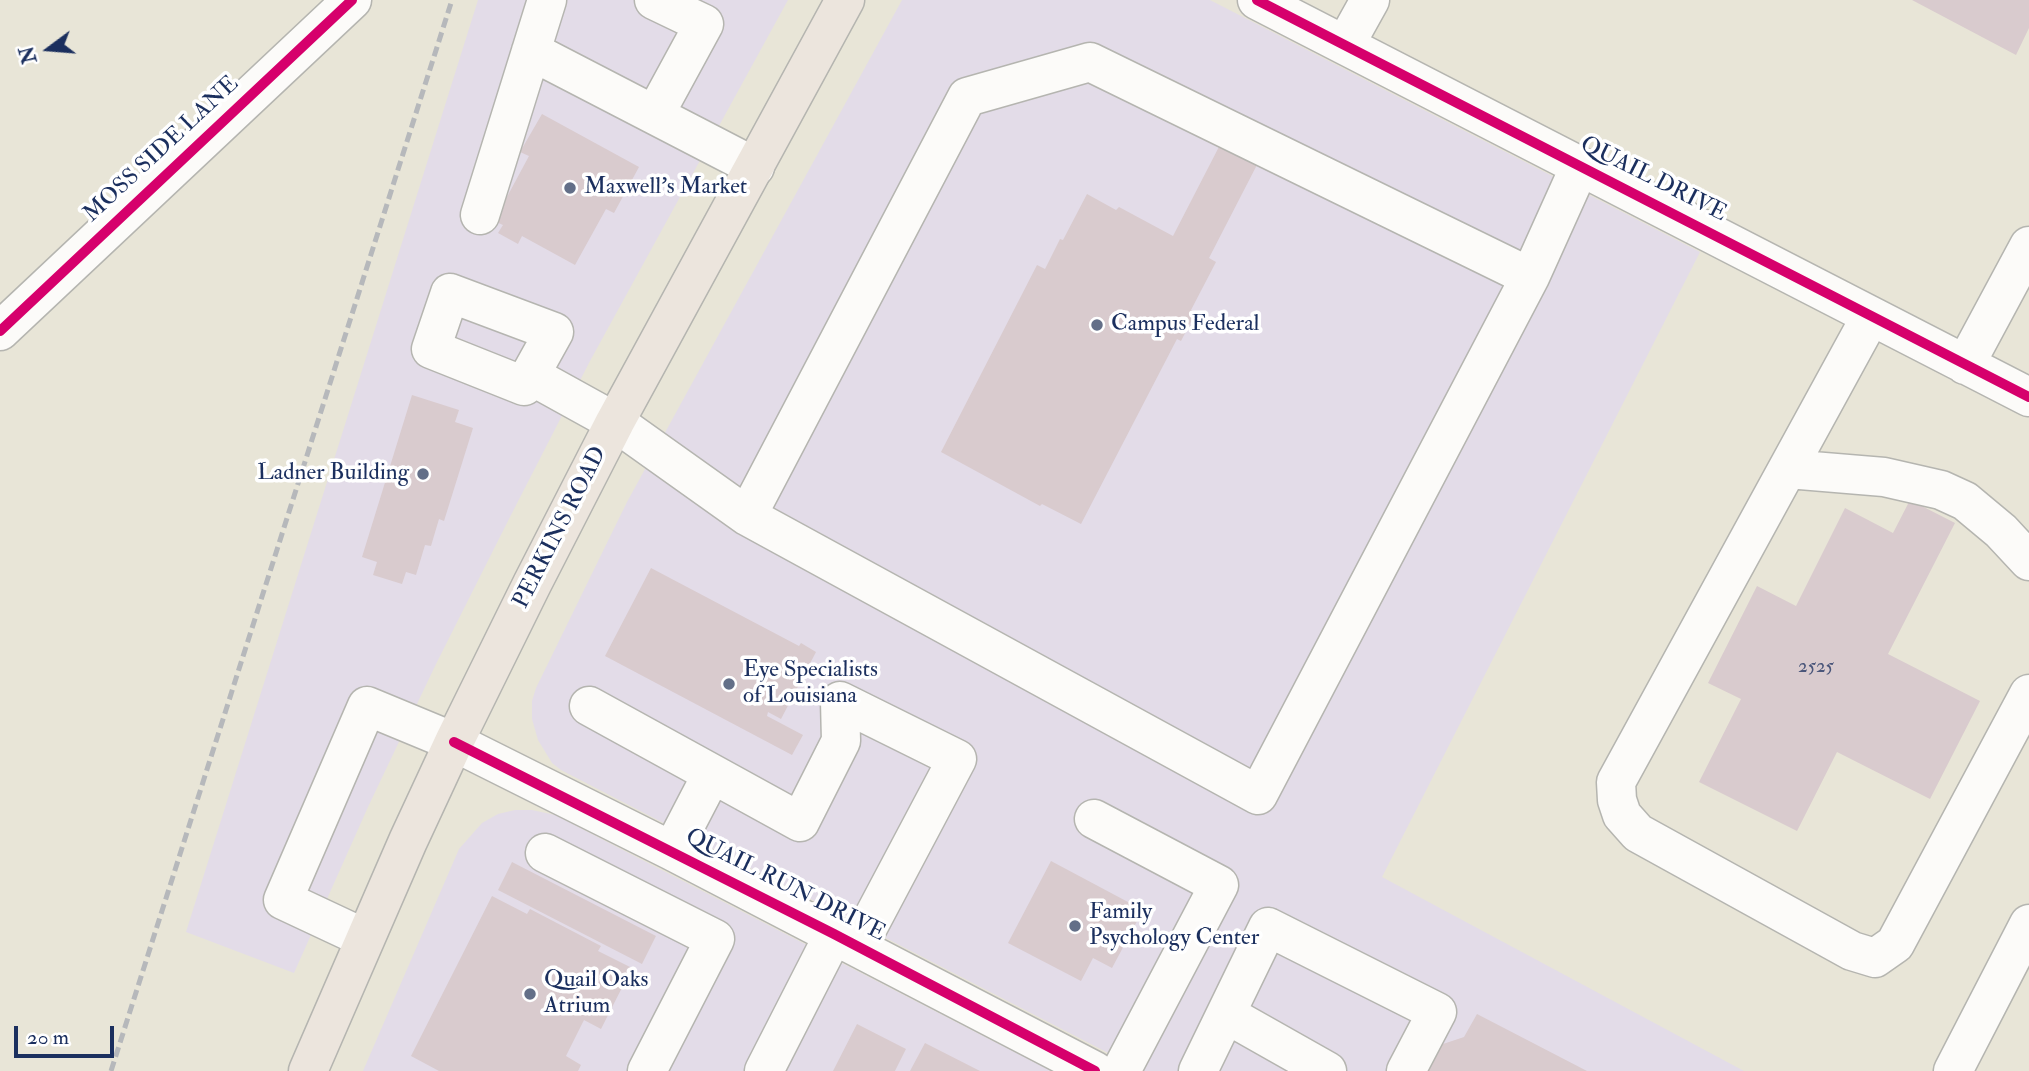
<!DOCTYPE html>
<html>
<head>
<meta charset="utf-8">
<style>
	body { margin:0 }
	#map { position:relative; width:2029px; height:1071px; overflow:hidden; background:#e8e5d7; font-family:"IM FELL Double Pica",serif }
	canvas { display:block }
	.north { position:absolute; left:14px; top:14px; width:70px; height:70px; -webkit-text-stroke:5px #fff; paint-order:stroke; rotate:254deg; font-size:19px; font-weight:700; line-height:28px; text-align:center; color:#1b2f5e }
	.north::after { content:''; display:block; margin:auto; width:24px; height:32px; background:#1b2f5e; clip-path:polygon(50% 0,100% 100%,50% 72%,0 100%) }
	.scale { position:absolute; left:14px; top:1026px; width:100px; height:32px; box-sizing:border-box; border:4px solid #1b2f5e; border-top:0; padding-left:9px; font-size:21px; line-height:24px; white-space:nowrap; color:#1b2f5e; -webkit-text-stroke:5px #fff; paint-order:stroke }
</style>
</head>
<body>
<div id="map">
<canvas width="2029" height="1071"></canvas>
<div class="north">N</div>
<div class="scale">20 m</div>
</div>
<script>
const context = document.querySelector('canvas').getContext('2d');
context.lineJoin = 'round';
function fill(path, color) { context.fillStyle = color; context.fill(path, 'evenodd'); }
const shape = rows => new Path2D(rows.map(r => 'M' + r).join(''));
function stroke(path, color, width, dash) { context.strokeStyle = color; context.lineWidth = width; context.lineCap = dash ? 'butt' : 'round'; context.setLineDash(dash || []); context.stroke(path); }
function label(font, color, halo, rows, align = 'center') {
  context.font = font + ' "IM FELL Double Pica",serif'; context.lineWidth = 7; context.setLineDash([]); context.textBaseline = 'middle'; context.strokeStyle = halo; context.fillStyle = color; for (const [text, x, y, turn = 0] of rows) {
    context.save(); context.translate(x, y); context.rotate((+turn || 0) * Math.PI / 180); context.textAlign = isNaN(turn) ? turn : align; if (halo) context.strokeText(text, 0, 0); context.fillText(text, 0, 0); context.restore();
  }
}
const built = shape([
	[478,0,788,0,590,361,511,515,436,664,368,807,294,973,186,932],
	[902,0,1210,0,1700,252,1382,877,1744,1071,1143,1071,561,770,552,763,538,740,532,719,532,701,536,688,627,502],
	[515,810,532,810,555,815,1051,1071,363,1071,459,849,482,823,498,814]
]);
const building = shape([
	[1912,0,2029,0,2029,28,2016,55],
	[542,114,639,167,614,213,606,209,575,265,522,236,518,244,498,233,503,225,494,221,529,156,520,152],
	[1223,139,1260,159,1209,258,1216,262,1191,310,1196,312,1181,341,1177,339,1081,524,1042,504,1040,506,941,452,1037,265,1045,269,1060,239,1063,240,1087,194,1116,210,1119,207,1173,236],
	[412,395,459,410,455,422,473,428,444,521,439,519,431,546,425,545,416,575,406,572,402,584,373,575,377,562,362,557],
	[1910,500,1955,523,1888,654,1980,701,1930,799,1837,752,1797,831,1699,782,1741,699,1708,683,1757,586,1796,606,1845,508,1893,533],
	[651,568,799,646,801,643,816,652,781,719,768,712,767,716,803,735,792,755,605,656],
	[1051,861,1143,910,1112,968,1093,958,1081,981,1008,943],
	[512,862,656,936,642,964,498,890],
	[492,896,527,914,530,909,601,946,598,951,632,968,601,1029,584,1020,566,1056,581,1065,578,1071,439,1071,411,1056],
	[1477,1014,1587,1071,1420,1071,1434,1047,1464,1037],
	[857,1024,906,1049,895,1071,833,1071],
	[925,1043,980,1071,910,1071]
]);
const minor = shape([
	[654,0,704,24,655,114],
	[1257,0,2029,397],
	[1345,45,1370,0],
	[531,51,755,167],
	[480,215,547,0],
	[450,293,554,332,524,386,431,349,450,293],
	[1871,316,1616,782,1617,800,1622,815,1638,833,1852,951,1875,958,1895,944,2029,694],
	[0,331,352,0],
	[1965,365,2029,246],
	[530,375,615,422,747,516,1258,795,1530,277,1580,166],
	[1788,469,1884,477,1941,490,1965,501,2001,531,2029,561],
	[747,516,967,97,1090,62,1530,277],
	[589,706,800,822,841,741,840,701,957,759,858,946],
	[1094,819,1219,885,1121,1071],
	[672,851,712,774],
	[545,853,715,939,647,1071],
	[364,938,283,900,367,706,454,742,672,851,1095,1071],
	[1226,1014,1327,1071],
	[764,1071,834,934],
	[1198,1071,1268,927,1437,1012,1406,1071],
	[1953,1071,2029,924]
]);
const major = shape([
	[308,1071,408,841,454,742,532,584,615,422,845,0]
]);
const rail = shape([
	[111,1071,452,0]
]);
const cycleway = shape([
	[1257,0,2029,397],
	[0,331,352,0],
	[454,742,834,934,1095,1071]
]);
const markers = [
	[570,188,7,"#636f88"],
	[1097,325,7,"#636f88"],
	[423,474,7,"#636f88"],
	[729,684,7,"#636f88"],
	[1075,926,7,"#636f88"],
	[530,994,7,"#636f88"]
];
const numberNames = [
	["2525",1816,668]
];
const streetNames = [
	["MOSS SIDE LANE",162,150,-43],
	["QUAIL DRIVE",1653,180,27],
	["PERKINS ROAD",561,528,-63],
	["QUAIL RUN DRIVE",785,886,27]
];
const poiNames = [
	["Maxwell's Market",584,188],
	["Campus Federal",1111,325],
	["Ladner Building",409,474,"right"],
	["Eye Specialists",743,671],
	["of Louisiana",743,697],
	["Family",1089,913],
	["Psychology Center",1089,939],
	["Quail Oaks",544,981],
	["Atrium",544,1007]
];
fill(built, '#e3dce8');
fill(building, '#d9cbce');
stroke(minor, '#b5b5b0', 41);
stroke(major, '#b5b5b0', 41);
stroke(minor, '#fcfbf9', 38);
stroke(major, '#ece5dd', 38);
stroke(rail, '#b6b8bb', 5, [10, 5]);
stroke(cycleway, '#d6006c', 10);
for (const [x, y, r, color] of markers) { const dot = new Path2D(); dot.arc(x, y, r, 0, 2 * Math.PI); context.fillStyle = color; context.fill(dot); stroke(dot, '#fff', 2.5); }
label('19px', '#4a567a', null, numberNames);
label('23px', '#1b2f5e', '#fff', streetNames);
label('23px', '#1b2f5e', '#fff', poiNames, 'left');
</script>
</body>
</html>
